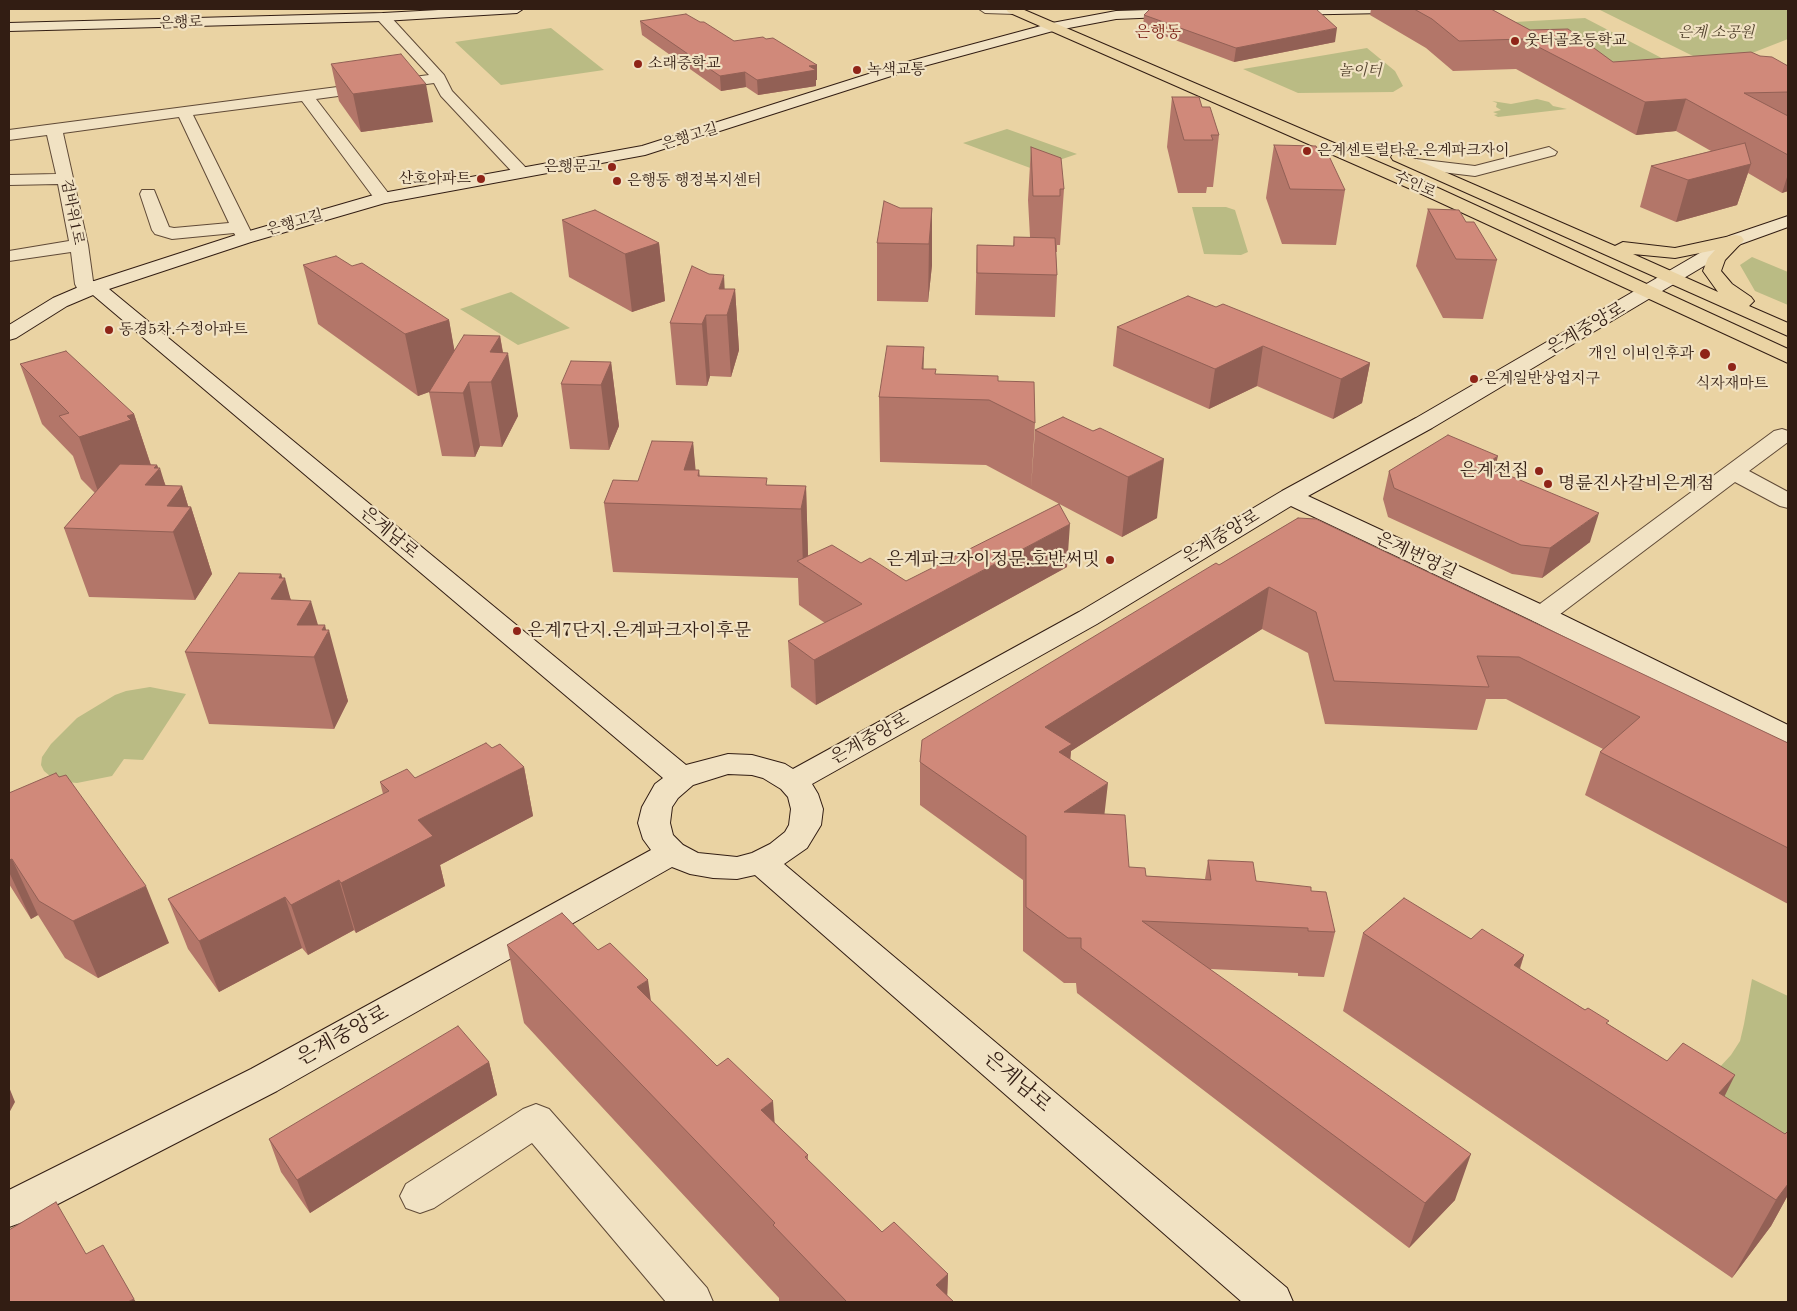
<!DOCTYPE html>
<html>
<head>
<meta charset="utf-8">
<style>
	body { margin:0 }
	#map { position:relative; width:1797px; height:1311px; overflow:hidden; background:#ead3a3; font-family:"Old Standard TT",serif }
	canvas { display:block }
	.frame { position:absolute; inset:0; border:10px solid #321d13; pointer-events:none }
</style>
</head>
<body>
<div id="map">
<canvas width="1797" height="1311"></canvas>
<div class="frame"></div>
</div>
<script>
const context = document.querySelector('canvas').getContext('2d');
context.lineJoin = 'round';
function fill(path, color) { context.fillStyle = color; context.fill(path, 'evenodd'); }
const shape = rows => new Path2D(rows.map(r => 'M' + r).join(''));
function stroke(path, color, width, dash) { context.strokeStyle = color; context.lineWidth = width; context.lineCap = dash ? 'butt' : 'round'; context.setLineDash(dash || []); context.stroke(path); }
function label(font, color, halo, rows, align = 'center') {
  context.font = font + ' "Old Standard TT","Noto Serif KR",serif'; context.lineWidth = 4.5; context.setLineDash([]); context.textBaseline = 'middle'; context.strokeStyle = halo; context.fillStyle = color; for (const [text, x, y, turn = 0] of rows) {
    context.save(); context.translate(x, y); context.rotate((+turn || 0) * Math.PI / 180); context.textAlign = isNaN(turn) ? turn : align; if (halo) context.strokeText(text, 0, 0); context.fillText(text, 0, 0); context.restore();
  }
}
const green = shape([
	[1598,9,1788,9,1788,39,1747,55,1697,58],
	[1585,18,1675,65,1582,67,1497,23],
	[551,28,604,70,501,85,455,42],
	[1367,48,1395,71,1403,86,1393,92,1298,93,1243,69],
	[1537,99,1549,102,1553,106,1567,109,1498,117,1494,115,1498,114,1493,112,1501,110,1496,107,1497,103,1492,101,1511,104],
	[1007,129,1077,154,1033,169,963,143],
	[1192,207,1226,207,1235,210,1248,252,1241,255,1204,254],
	[1752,257,1788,272,1788,305,1755,291,1740,265],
	[511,292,570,328,518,345,460,309],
	[150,687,186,694,143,760,124,759,112,776,77,783,66,782,50,776,44,771,41,765,42,757,51,744,77,718,115,695,126,691],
	[1752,979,1788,996,1788,1187,1661,1094,1718,1069,1731,1055,1740,1041,1744,1024]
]);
const street = shape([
	[979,9,1020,9,1021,10,1015,14,985,13,979,9],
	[383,13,388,14,444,75,452,91,528,170,530,173,528,176,516,176,441,96,434,83,316,99,392,198,389,202,383,203,377,202,302,101,193,115,254,238,251,242,239,242,234,233,172,239,155,234,152,230,140,194,142,190,154,190,169,227,174,228,229,223,179,117,63,133,88,245,93,281,102,283,105,287,102,291,95,293,77,288,75,284,71,252,9,261,9,251,69,241,58,184,9,185,9,175,56,174,47,135,9,140,9,130,429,75,378,20,377,17,383,13],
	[1549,147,1557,152,1555,155,1475,176,1416,169,1408,164,1416,159,1475,166,1549,147],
	[1782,429,1788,431,1788,442,1749,471,1788,492,1788,508,1780,506,1735,482,1551,621,1542,623,1533,621,1529,615,1533,609,1774,431,1782,429],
	[536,1104,549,1109,707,1288,713,1302,666,1302,532,1143,434,1208,420,1213,406,1208,400,1196,406,1184,523,1109,536,1104]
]);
const secondary = shape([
	[457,9,523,9,517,13,383,21,9,31,9,23,383,13,457,9],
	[1181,9,1187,13,1186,16,1116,19,1053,31,913,69,645,155,385,203,251,242,109,289,686,765,728,754,752,755,785,764,793,769,1079,612,1282,491,1416,418,1729,236,1788,216,1788,227,1741,244,1432,428,1308,496,1551,609,1788,725,1788,746,1778,744,1533,621,1291,506,1097,624,812,784,818,794,823,809,821,825,807,848,784,864,1287,1288,1293,1302,1242,1302,755,875,737,879,713,878,690,874,672,867,277,1091,23,1222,9,1227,9,1190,251,1069,651,850,643,839,638,823,642,807,655,784,663,778,93,295,67,306,16,338,9,340,9,325,53,298,88,283,239,234,377,194,642,146,903,63,1052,23,1116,11,1181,9],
	[728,774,752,775,763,778,781,789,788,797,791,809,789,825,785,832,770,844,752,853,737,857,698,853,683,845,673,835,670,823,672,807,678,798,693,785,728,774],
	[1277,9,1391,9,1385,13,1282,15,1278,14,1277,9]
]);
const primary = shape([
	[1006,9,1022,9,1425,182,1788,349,1788,363,1413,190,1008,12,1006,9],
	[1399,152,1615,246,1623,242,1675,248,1735,235,1741,236,1744,240,1725,260,1721,271,1732,284,1751,297,1754,301,1749,306,1788,323,1788,336,1393,160,1391,157,1393,154,1399,152],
	[1715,250,1708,258,1703,271,1718,292,1633,254,1675,258,1715,250]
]);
const wall = shape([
	[1371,9,1491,9,1530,30,1613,62,1760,56,1788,66,1788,191,1782,193,1748,173,1737,205,1676,222,1640,207,1651,166,1711,151,1676,131,1636,135,1516,69,1453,71,1426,48,1370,15],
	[1144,15,1335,42,1234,62,1143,28],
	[640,21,734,41,817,65,817,80,816,80,816,86,758,95,746,87,721,91,642,35],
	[331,64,433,122,361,132,339,101],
	[1172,97,1202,107,1219,135,1213,187,1207,187,1206,193,1178,193,1167,147],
	[1274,145,1320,156,1345,190,1336,245,1282,244,1266,198],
	[1031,147,1064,189,1060,245,1057,245,1057,252,1056,252,1057,275,1055,317,975,315,977,245,1013,246,1014,237,1030,237,1028,200],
	[900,208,932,208,932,265,928,302,877,301,877,243],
	[1428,209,1466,222,1497,260,1483,319,1443,318,1416,266],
	[562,220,659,243,665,301,632,312,569,277],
	[303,265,352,266,449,320,454,350,500,336,503,352,518,416,502,447,480,446,475,457,442,456,429,392,418,396,318,324],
	[725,289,735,289,739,350,731,377,710,376,707,386,676,385,670,323],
	[1216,307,1370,363,1362,403,1333,419,1257,386,1209,409,1113,366,1117,327],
	[611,362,619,426,609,450,570,449,561,384],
	[20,364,134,414,151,465,157,465,166,486,182,486,188,506,191,507,212,574,195,600,89,597,64,528,95,493,81,479,73,456,42,424],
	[924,369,935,374,998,381,1035,423,1031,489,986,465,880,462,879,397],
	[1100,428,1157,518,1122,537,1031,489,1035,430,1093,431],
	[693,442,695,470,699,470,700,476,767,485,806,486,808,556,861,563,906,581,1067,567,816,705,791,687,788,641,825,623,799,605,798,578,613,572,604,503,638,481],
	[1495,470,1590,542,1542,578,1512,574,1388,517,1383,499,1389,471],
	[1298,518,1788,743,1788,904,1585,795,1600,752,1603,749,1506,699,1486,699,1477,730,1325,724,1308,653,1262,629,1071,751,1070,759,1104,814,1129,867,1146,876,1205,879,1208,860,1256,881,1311,891,1335,932,1324,977,1298,976,1298,973,1210,969,1455,1200,1409,1248,1077,993,1076,983,1064,983,1023,951,1023,880,920,805,920,762,1219,565],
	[281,574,291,600,318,625,326,630,348,701,334,729,209,724,185,652],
	[492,748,524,767,533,816,440,865,445,886,356,933,354,930,308,955,302,948,219,992,188,949,168,899,383,794,380,782,415,778],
	[9,793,169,943,98,978,65,958,38,915,31,919,9,884],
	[1363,933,1471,939,1524,955,1520,969,1667,1061,1785,1134,1788,1195,1771,1226,1732,1278,1343,1011],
	[507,945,651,1002,808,1155,808,1160,882,1232,948,1274,947,1296,954,1302,779,1302,779,1298,524,1023],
	[489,1062,497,1095,310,1213,281,1172,269,1139]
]);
const shadedWall = shape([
	[1337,28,1335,42,1234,62,1236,48],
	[817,65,817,80,816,80,816,86,758,95,757,80,809,66],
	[745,72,746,87,721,91,720,76],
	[426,84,433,122,361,132,353,94],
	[1686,99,1676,131,1636,135,1645,102],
	[1751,164,1737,205,1676,222,1688,180],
	[1788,174,1788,191,1782,193],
	[932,208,932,265,928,302,929,244],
	[659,243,665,301,632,312,625,254],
	[724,275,726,315,719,289],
	[735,289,739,350,731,377,727,315],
	[706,315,710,376,707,386,702,324],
	[449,320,460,381,429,392,418,396,405,334],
	[500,336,504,360,508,353,518,416,502,447,491,382,490,352],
	[1263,346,1257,386,1209,409,1215,369],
	[924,347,923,398,922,369],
	[611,362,619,426,609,450,601,385],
	[1370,363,1362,403,1333,419,1341,379],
	[469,382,480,446,475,457,463,393],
	[134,414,154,475,154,468,157,465,159,470,160,468,170,501,182,486,189,509,191,507,212,574,195,600,173,532,101,500,79,437,127,416],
	[693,442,699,506,684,470],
	[1498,456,1491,484,1484,465],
	[1164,459,1157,518,1122,537,1128,477],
	[806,486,808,554,806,567,803,566,801,509],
	[1599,513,1590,542,1542,578,1550,548],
	[1070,524,1067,567,816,705,814,660],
	[281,574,283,581,285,578,297,624,311,601,323,642,322,630,325,625,327,634,329,630,348,701,334,729,314,657,271,599],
	[1269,587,1262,629,1071,751,1068,788,1045,727],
	[524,767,533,816,440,865,445,886,356,933,341,883,418,820],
	[1108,783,1103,827,1064,812],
	[12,859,38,915,31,919,9,872,9,860],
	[339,880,354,930,308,955,291,905],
	[146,886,169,943,98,978,73,921],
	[285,897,302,948,219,992,199,941],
	[1524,955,1501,1023,1514,965],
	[648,980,659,1058,637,987],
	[489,1062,497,1095,310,1213,297,1180],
	[1735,1075,1698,1150,1719,1093],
	[9,1087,15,1102,9,1113],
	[773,1101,779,1180,761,1110],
	[1471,1154,1455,1200,1409,1248,1425,1203],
	[1788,1184,1788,1195,1771,1226,1732,1278,1776,1200],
	[948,1274,947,1302,936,1285],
	[134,1299,136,1302,128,1302]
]);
const building = shape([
	[1150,9,1316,9,1337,28,1236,48,1144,15,1150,9],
	[1414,9,1491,9,1530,30,1568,29,1613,62,1751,52,1760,56,1772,57,1788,66,1788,92,1744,93,1788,116,1788,155,1686,99,1645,102,1523,39,1459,41,1432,19,1414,9],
	[686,14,700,22,704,22,734,41,763,37,766,39,773,38,817,65,809,66,816,70,757,80,745,72,720,76,640,21,686,14],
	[401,54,426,84,353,94,331,64,401,54],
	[1172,97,1199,97,1202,107,1210,107,1219,135,1211,135,1213,140,1184,140,1172,97],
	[1745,143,1751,164,1688,180,1651,166,1745,143],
	[1274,145,1316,146,1320,156,1329,156,1345,190,1290,189,1274,145],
	[1031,147,1061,158,1064,189,1060,189,1060,196,1033,196,1031,147],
	[884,201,900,208,932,208,929,244,877,243,884,201],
	[1428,209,1459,210,1466,222,1474,222,1497,260,1456,259,1428,209],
	[595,210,659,243,625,254,562,220,595,210],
	[1014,237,1055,238,1057,275,977,273,977,245,1014,246,1014,237],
	[336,256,352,266,362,263,449,320,405,334,303,265,336,256],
	[692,266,709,274,724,275,719,289,735,289,727,315,706,315,702,324,670,323,692,266],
	[1188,296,1216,307,1223,304,1370,363,1341,379,1263,346,1215,369,1117,327,1188,296],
	[464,335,500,336,490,352,508,353,491,382,469,382,463,393,429,392,464,335],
	[887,346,924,347,922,369,936,369,935,374,998,376,998,381,1034,382,1035,423,989,400,879,397,887,346],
	[66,351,134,414,127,416,131,420,79,437,59,416,69,413,20,364,66,351],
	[571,361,611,362,601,385,561,384,571,361],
	[1063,417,1093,431,1100,428,1164,459,1128,477,1035,430,1063,417],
	[1448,435,1498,456,1484,465,1599,513,1550,548,1521,545,1394,488,1389,471,1448,435],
	[652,441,693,442,684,470,699,470,698,476,767,478,766,485,806,486,801,509,604,503,613,480,638,481,652,441],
	[120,464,157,465,154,468,160,468,145,485,182,486,167,506,191,507,173,532,64,528,120,464],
	[1059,504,1070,524,814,660,788,641,862,604,797,561,832,545,861,563,870,558,906,581,1059,504],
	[1298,518,1316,519,1788,743,1788,848,1600,752,1640,717,1519,657,1477,656,1489,687,1334,681,1316,612,1269,587,1045,727,1072,744,1059,752,1108,783,1064,812,1125,815,1129,867,1145,868,1146,876,1211,880,1208,860,1253,862,1256,881,1311,887,1311,891,1326,892,1335,932,1308,931,1308,928,1142,921,1471,1154,1425,1203,1081,948,1081,938,1068,938,1026,907,1026,836,920,762,922,740,1216,563,1219,565,1298,518],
	[239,573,281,574,279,578,285,578,271,599,311,601,297,625,325,625,322,630,329,630,314,657,185,652,239,573],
	[486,743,492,748,500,744,524,767,418,820,433,836,341,883,339,880,291,905,285,897,199,941,168,899,389,791,380,782,407,769,415,778,486,743],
	[56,773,59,777,66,775,146,886,73,921,39,901,12,859,9,860,9,793,56,773],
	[1404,898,1471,939,1482,929,1524,955,1514,965,1585,1010,1588,1008,1609,1021,1606,1023,1667,1061,1683,1043,1735,1075,1719,1093,1785,1134,1788,1131,1788,1184,1776,1200,1363,933,1404,898],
	[562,913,598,950,610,943,648,980,637,987,717,1066,728,1058,773,1101,761,1110,808,1155,805,1157,882,1232,894,1222,948,1274,936,1285,954,1302,847,1302,773,1225,775,1223,507,945,562,913],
	[458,1026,489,1062,297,1180,269,1139,458,1026],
	[56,1202,86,1254,103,1245,134,1299,128,1302,9,1302,9,1230,56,1202]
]);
const markers = [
	[1515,41,5,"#8f2418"],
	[638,64,5,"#8f2418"],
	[857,70,5,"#8f2418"],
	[1307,151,5,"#8f2418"],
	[612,167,5,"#8f2418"],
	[481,179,5,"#8f2418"],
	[617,181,5,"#8f2418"],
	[109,330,5,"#8f2418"],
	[1705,354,6,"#8f2418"],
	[1732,367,5,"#8f2418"],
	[1474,379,5,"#8f2418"],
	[1539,471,5,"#8f2418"],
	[1548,484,5,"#8f2418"],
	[1110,560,5,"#8f2418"],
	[517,631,5,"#8f2418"]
];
const farStreetnames = [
	["은행로",181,23,-2],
	["은행고길",690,137,-17],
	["수인로",1415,185,24],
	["검바위1로",72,212,79],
	["은행고길",295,223,-16]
];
const farParknames = [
	["은계 소공원",1716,33],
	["놀이터",1360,71]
];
const farPoinames = [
	["웃터골초등학교",1525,41],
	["소래중학교",648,64],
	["녹색교통",867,70],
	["은계센트럴타운.은계파크자이",1317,151],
	["은행문고",602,167,"right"],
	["산호아파트",471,179,"right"],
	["은행동 행정복지센터",627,181],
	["동경5차.수정아파트",119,330],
	["개인 이비인후과",1694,354,"right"],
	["은계일반상업지구",1484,379],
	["식자재마트",1732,384,"center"]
];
const farQuarternames = [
	["은행동",1158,33]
];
const streetNames = [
	["은계중앙로",1586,329,-30],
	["은계남로",389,533,40],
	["은계중앙로",1221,537,-31],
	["은계번영길",1416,556,25],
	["은계중앙로",870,739,-29]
];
const poiNames = [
	["은계전집",1529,471],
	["명륜진사갈비은계점",1558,484,"left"],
	["은계파크자이정문.호반써밋",1100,560],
	["은계7단지.은계파크자이후문",527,631,"left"]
];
const nearStreetnames = [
	["은계중앙로",343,1036,-29],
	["은계남로",1017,1082,41]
];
fill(green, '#babb84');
stroke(street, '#604a37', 2);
stroke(secondary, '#321d13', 2);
stroke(primary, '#321d13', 2);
fill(street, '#f1e2c3');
fill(secondary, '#f1e2c3');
fill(primary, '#ead3a3');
fill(wall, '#b37669');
fill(shadedWall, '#926055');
fill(building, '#d0897a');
stroke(building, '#926055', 1);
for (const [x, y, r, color] of markers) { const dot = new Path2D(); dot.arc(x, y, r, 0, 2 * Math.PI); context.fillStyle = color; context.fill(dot); stroke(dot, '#f1e2c3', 2); }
label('15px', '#321d13', '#f1e2c3', farStreetnames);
label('italic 15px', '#54442f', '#f1e2c3', farParknames);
label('15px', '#321d13', '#f1e2c3', farPoinames, 'left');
label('16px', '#7a1f14', '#f1e2c3', farQuarternames);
label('18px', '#321d13', '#f1e2c3', streetNames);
label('18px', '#321d13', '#f1e2c3', poiNames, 'right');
label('21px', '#321d13', '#f1e2c3', nearStreetnames);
</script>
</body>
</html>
